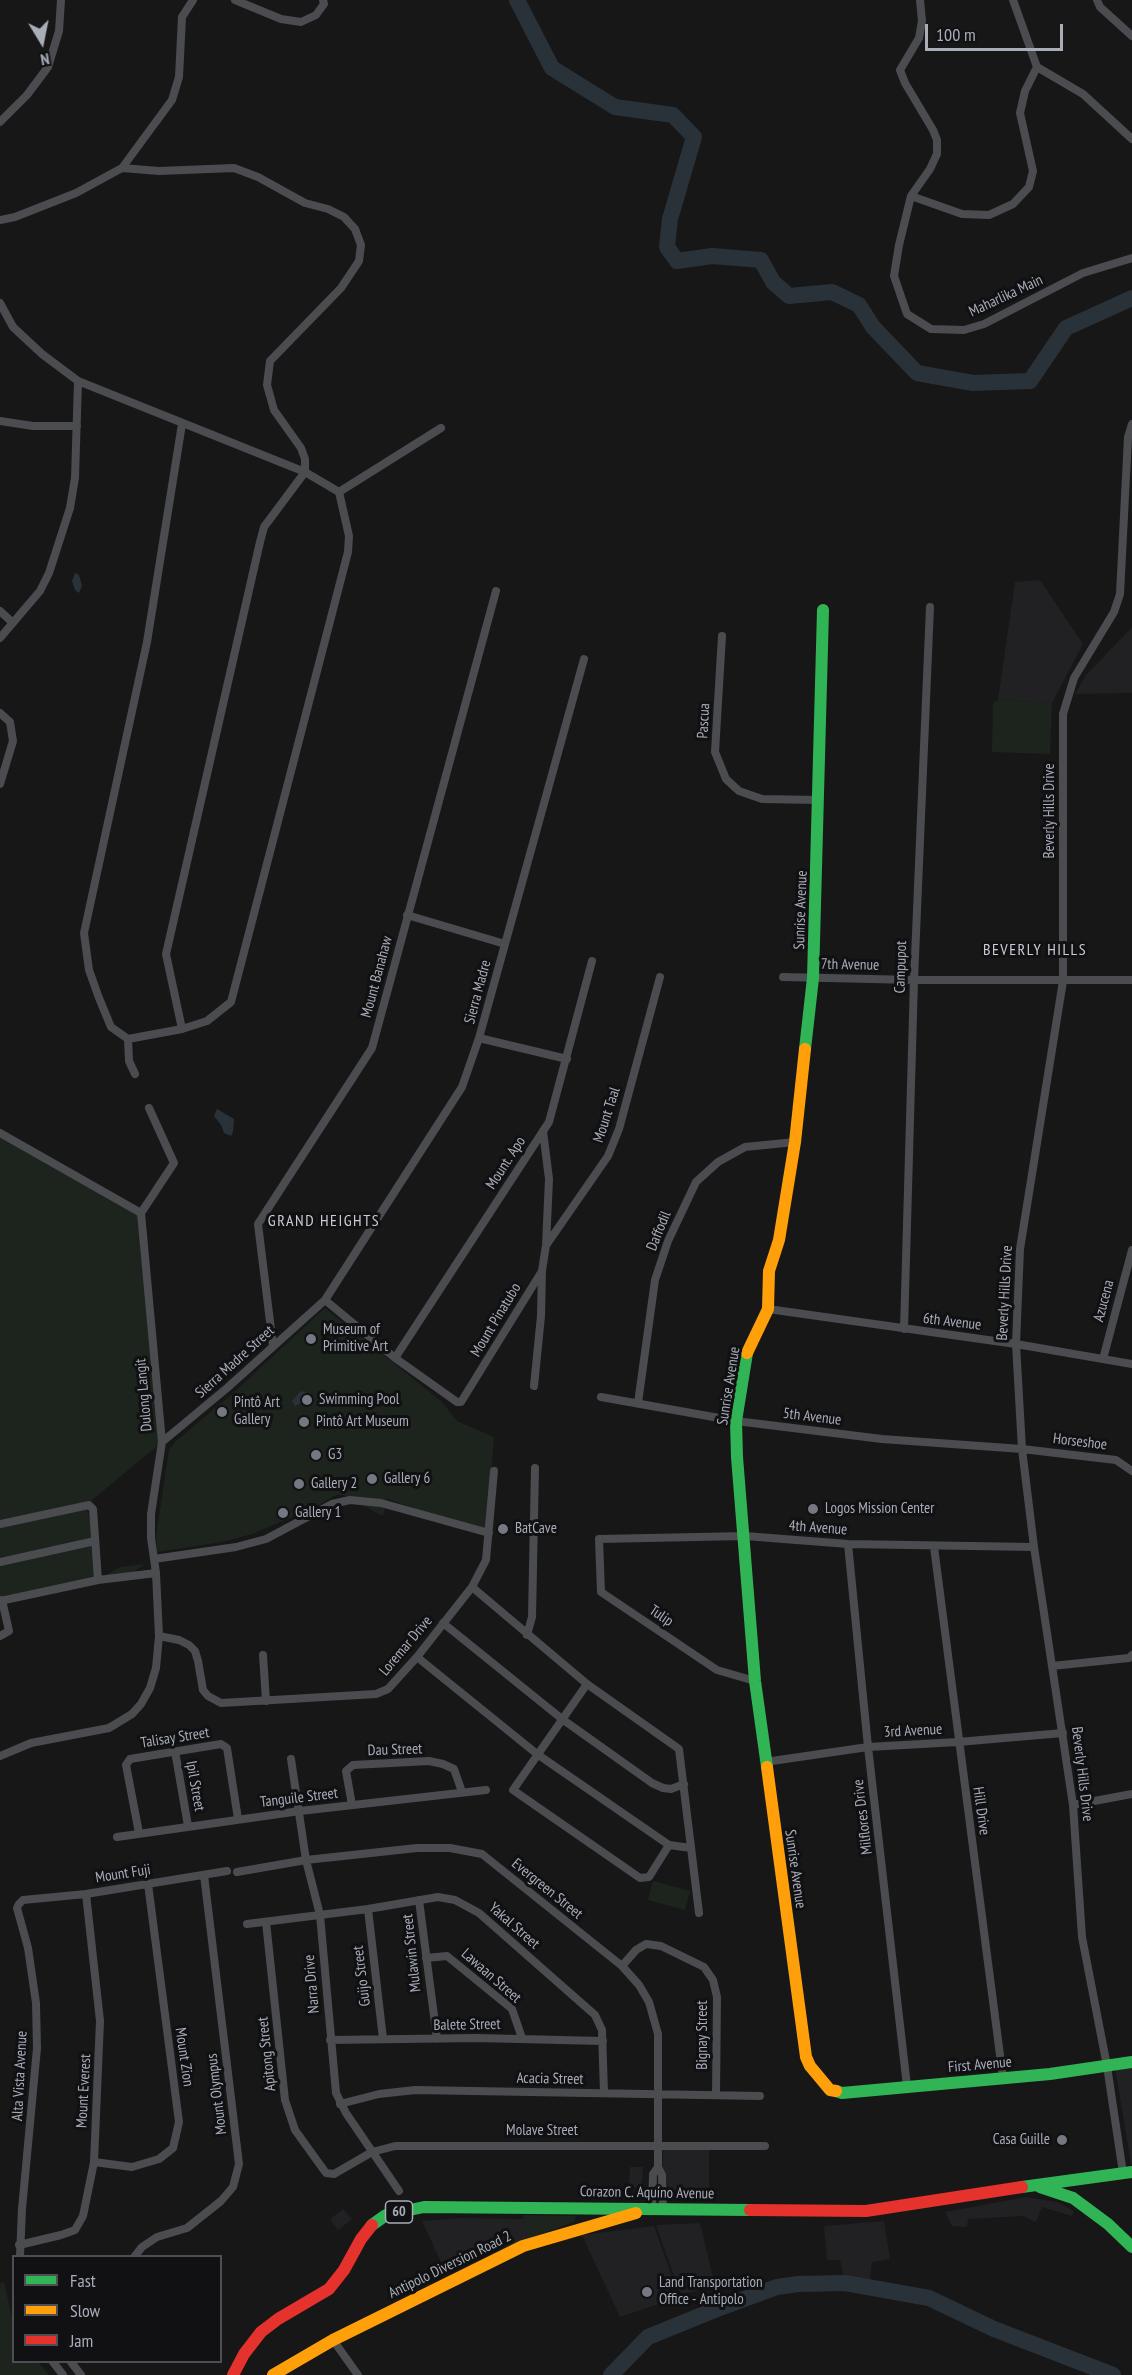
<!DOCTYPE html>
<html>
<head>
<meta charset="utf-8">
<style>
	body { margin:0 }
	#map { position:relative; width:1132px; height:2375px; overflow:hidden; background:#171717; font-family:"PT Sans Narrow",sans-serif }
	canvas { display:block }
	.legend { position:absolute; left:12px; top:2255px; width:210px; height:108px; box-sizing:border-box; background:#111113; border:2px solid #4d4f55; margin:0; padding:8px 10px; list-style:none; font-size:18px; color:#a8adb8 }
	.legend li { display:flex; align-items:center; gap:12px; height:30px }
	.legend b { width:30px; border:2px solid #4d4f55 }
	.north { position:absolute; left:12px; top:12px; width:60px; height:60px; -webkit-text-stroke:4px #111113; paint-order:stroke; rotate:170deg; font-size:16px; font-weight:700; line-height:24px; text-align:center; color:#a8adb8 }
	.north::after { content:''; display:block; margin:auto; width:21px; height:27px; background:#a8adb8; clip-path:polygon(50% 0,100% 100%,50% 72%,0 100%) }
	.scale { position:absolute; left:925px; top:24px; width:138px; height:27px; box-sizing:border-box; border:3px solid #a8adb8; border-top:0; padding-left:8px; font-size:18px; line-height:21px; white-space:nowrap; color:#a8adb8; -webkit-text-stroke:4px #111113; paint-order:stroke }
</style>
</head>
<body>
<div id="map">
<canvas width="1132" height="2375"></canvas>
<ul class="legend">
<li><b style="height:8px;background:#30b455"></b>Fast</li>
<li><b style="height:8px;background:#ff9f0a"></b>Slow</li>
<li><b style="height:8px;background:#e5322d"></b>Jam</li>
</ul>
<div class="north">N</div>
<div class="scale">100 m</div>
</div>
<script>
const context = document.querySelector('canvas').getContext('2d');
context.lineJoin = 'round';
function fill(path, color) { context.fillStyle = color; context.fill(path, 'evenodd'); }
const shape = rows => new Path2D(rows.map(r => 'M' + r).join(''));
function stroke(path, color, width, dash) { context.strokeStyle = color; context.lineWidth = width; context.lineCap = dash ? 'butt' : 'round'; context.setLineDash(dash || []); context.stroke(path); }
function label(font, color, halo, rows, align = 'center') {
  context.font = font + ' "PT Sans Narrow",sans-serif'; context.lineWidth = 6; context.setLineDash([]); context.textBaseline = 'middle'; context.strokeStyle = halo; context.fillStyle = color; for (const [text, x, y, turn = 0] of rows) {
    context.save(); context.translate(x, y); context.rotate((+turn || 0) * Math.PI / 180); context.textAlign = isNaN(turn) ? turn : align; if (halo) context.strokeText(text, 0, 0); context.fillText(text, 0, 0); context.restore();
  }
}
const built = shape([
	[1040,580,1083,644,1052,703,998,700,1015,582],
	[1132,627,1132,693,1075,694,1086,675],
	[1132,2064,1132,2164,1131,2164,1115,2067],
	[663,2148,709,2149,709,2198,671,2197,663,2169],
	[630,2167,643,2167,642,2188,629,2187],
	[1026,2197,1057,2202,1074,2211,1072,2216,1042,2207,1036,2222,1023,2216,968,2219,967,2227,952,2226,945,2212],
	[343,2209,352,2219,338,2230,330,2219],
	[459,2218,524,2219,527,2239,472,2258,445,2271,422,2221],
	[884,2221,890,2259,872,2262,870,2280,858,2281,844,2277,840,2260,827,2260,824,2226],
	[700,2223,715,2285,681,2295,656,2225],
	[654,2226,679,2297,620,2317,582,2235]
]);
const green = shape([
	[998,700,1052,703,1050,754,992,752,993,703],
	[0,1133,141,1213,162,1442,86,1505,95,1541,98,1580,120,1567,145,1564,126,1577,0,1600],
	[325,1308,441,1401,457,1421,494,1437,486,1532,387,1499,383,1516,344,1495,336,1495,315,1507,252,1534,222,1542,157,1552,156,1536,169,1450,176,1441,232,1394],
	[653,1881,690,1891,685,1910,648,1900],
	[523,2215,576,2216,574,2222,527,2239],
	[4,2282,13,2322,14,2362,38,2362,49,2375,0,2375,0,2284]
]);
const water = shape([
	[75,573,79,575,82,586,79,593,75,590,72,581],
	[217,1109,234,1119,233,1132,231,1136,224,1133,221,1125,214,1116],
	[301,1391,307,1393,307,1400,295,1406,292,1401]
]);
const river = shape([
	[517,0,552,68,615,107,673,115,694,137,670,219,667,247,677,261,712,256,761,260,773,282,789,296,832,292,859,305,873,327,917,373,973,383,1030,381,1066,328,1132,298],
	[611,2375,648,2337,717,2309,777,2287,798,2284,845,2283,929,2298,994,2329,1113,2375]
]);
const street = shape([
	[235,0,281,19,301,22,316,15,324,4,323,0],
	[920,0,922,21,919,38,900,70,905,83,933,130,937,140,937,154,930,169,911,196,899,245,894,276,907,314,931,329,964,330,984,324,1083,273,1132,258],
	[1013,0,1037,67],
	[1097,0,1100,7,1132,36],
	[0,122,27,95,48,67,59,31,61,0],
	[122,168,159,171,234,168,258,177,305,203,328,209,344,217,355,229,361,245,359,261,341,288,270,361,267,385,274,410,301,448,305,459,305,472,264,527,260,542,166,954,182,1029],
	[911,196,962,214,989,215,1013,204,1029,187,1033,171,1020,113,1025,91,1037,67,1083,94,1132,139],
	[0,220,15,217,76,193,122,168,172,100,179,77,182,17,193,0],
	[0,303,13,327,42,354,78,381,305,472,339,492,349,536,348,552,231,1002,207,1021,182,1029,128,1039,111,1027,99,998,89,970,84,933,147,642,182,424],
	[0,421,33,426,77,426],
	[339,492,441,428],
	[0,611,13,623],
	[722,636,715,752,726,779,739,791,762,799,819,800],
	[0,638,40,591,49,573,70,508,75,478,78,381],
	[0,713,10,722,13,741,0,784],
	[407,915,505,944],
	[783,977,914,980,1132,980],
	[479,1038,567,1059],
	[128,1039,129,1061,135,1074],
	[0,1133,141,1213],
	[141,1213,174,1163,149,1108],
	[547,1244,608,1156,619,1129,660,977],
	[325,1300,395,1358,457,1402,461,1402,542,1271,546,1245,549,1179,543,1131],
	[768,1309,1016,1344,1132,1364],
	[904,1329,914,980,930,607],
	[273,1346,258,1224,372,1048,496,591],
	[395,1358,549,1122,592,961],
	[1103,1359,1132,1250],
	[534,1386,541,1316,542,1271],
	[601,1397,736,1421,882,1439,1022,1449,1116,1460,1132,1471],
	[638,1403,655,1280,668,1241,696,1182,718,1162,745,1147,795,1142],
	[162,1442,227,1388,325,1300,462,1087,479,1038,584,659],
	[0,1524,89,1505,93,1509,98,1580],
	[848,1544,868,1747,907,2086],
	[934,1547,1003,2078],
	[154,1559,236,1547,266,1539,332,1504,350,1500,381,1503,489,1533],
	[0,1562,95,1541],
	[472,1587,587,1684,679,1749,699,1913],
	[0,1601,98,1580,156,1573],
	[443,1623,562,1719,652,1783,663,1788,671,1789,684,1784],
	[527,1635,532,1617,535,1468],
	[0,1636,9,1631,2,1600],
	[159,1636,179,1640,189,1645,195,1651,198,1661,203,1690,208,1696,221,1703,376,1694,388,1689,417,1657,472,1587,486,1560,494,1471],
	[263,1655,266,1701],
	[417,1657,537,1754,669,1845,691,1848],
	[1052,1666,1129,1658,1132,1655],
	[755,1681,717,1670,601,1592,599,1539,745,1536,848,1544,1034,1547],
	[587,1684,513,1790,640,1878,649,1877,669,1845],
	[175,1751,188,1826],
	[0,1756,31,1743,109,1728,132,1714,141,1704,150,1688,156,1668,159,1636,156,1573,151,1538,151,1514,162,1442,141,1213],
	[291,1759,306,1860,320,1915,336,2093,346,2113,399,2191],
	[765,1762,868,1747,958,1742,1063,1733],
	[352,1805,346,1771,353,1765,429,1761,443,1764,454,1769,462,1792],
	[1073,1805,1132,1794],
	[139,1833,126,1765,130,1759,221,1744,227,1748,238,1819],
	[117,1837,300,1811,486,1790],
	[237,1872,306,1860,417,1848,450,1848,482,1854,622,1966,639,1985,649,2002,658,2034,658,2167],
	[419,1900,437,2039],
	[368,1909,383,2039],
	[266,1922,285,2100,295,2130,326,2173,334,2174,372,2152,395,2146,765,2146],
	[247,1924,368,1909,438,1897,455,1900,479,1913,595,2015,602,2030,604,2093],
	[426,1958,447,1956,512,2009,522,2038],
	[622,1966,636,1950,646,1944,661,1946,704,1967,713,1980,717,1997,716,2095],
	[330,2040,476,2038,603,2041],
	[340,2104,379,2094,415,2090,760,2096],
	[94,2162,132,2167,159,2159,173,2148,179,2122,148,1884],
	[658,2167,662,2175,663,2209],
	[1123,2173,1107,2066,1082,1937,1073,1805,1034,1547,1022,1449,1016,1344,1020,1249,1063,981,1063,714,1074,678,1114,612,1120,594,1128,437,1132,424],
	[652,2209,653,2174,658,2167],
	[19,2245,61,2235,75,2230,83,2216,94,2162,100,2021,86,1894],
	[20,2256,22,2209,37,2048,36,2003,28,1948,17,1908,19,1904,23,1900,86,1894,227,1871],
	[135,2256,142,2247,157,2237,187,2228,221,2201,233,2187,239,2164,204,1875],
	[333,2340,358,2375],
	[53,2362,63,2375],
	[71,2362,81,2375]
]);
const fast = shape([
	[805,1049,813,978,823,610],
	[747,1353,736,1421,737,1457,755,1681,767,1767],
	[836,2091,842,2093,1050,2074,1132,2062],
	[1022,2187,1132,2172],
	[1040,2187,1073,2198,1108,2224,1132,2247],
	[372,2225,386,2215,424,2207,750,2210]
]);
const slow = shape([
	[747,1353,768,1309,769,1271,779,1240,795,1142,805,1049],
	[767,1767,806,2057,810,2066,830,2090,836,2091],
	[273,2375,333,2340,523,2246,636,2213]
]);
const jam = shape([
	[750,2210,866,2211,1022,2187],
	[233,2375,244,2354,261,2332,278,2319,329,2289,344,2270,361,2239,372,2225]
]);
const markers = [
	[311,1339,6,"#757880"],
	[307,1400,6,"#757880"],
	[222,1412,6,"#757880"],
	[304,1422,6,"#757880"],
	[316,1455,6,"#757880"],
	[372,1479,6,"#757880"],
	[299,1484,6,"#757880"],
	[813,1509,6,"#757880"],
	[283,1513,6,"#757880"],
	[503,1529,6,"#757880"],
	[1062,2140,6,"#757880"],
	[647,2292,6,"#757880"]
];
const shields = [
	[399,2212,27]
];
const shieldNames = [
	["60",399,2212]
];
const streetNames = [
	["Maharlika Main",1006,296,-25],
	["Pascua",704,721,-87],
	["Beverly Hills Drive",1050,811,-90],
	["Sunrise Avenue",801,910,-88],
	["7th Avenue",850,965,1],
	["Campupot",901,967,-88],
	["Mount Banahaw",377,977,-75],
	["Sierra Madre",478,992,-75],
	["Mount Taal",607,1115,-72],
	["Mount. Apo",506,1163,-57],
	["Daffodil",659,1231,-68],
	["Beverly Hills Drive",1005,1293,-87],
	["Azucena",1104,1301,-75],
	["Mount Pinatubo",496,1320,-59],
	["6th Avenue",952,1322,7],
	["Sierra Madre Street",235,1362,-42],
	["Sunrise Avenue",729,1386,-81],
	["Dulong Langit",144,1395,-95],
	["5th Avenue",812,1417,7],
	["Horseshoe",1080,1442,7],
	["4th Avenue",818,1528,4],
	["Tulip",661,1616,34],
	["Loremar Drive",406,1646,-50],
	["3rd Avenue",913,1731,-3],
	["Talisay Street",175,1738,-9],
	["Dau Street",395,1750,-2],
	["Beverly Hills Drive",1082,1774,83],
	["Ipil Street",195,1786,80],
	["Tanguile Street",299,1798,-7],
	["Hill Drive",981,1811,82],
	["Milflores Drive",863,1817,-97],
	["Sunrise Avenue",795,1869,82],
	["Mount Fuji",123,1874,-9],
	["Evergreen Street",547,1889,39],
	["Yakal Street",514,1926,41],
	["Mulawin Street",412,1953,-96],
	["Guijo Street",362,1976,-97],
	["Lawaan Street",491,1976,41],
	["Narra Drive",312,1984,-95],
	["Balete Street",467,2025,-1],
	["Bignay Street",703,2035,-90],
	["Apitong Street",267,2054,-96],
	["Mount Zion",184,2057,82],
	["First Avenue",980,2065,-5],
	["Alta Vista Avenue",20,2076,-87],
	["Acacia Street",550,2079,1],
	["Mount Everest",84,2091,-87],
	["Mount Olympus",217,2094,-97],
	["Molave Street",542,2131],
	["Corazon C. Aquino Avenue",647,2193,1],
	["Antipolo Diversion Road 2",450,2265,-26]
];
const poiNames = [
	["Museum of",323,1330],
	["Primitive Art",323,1347],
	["Swimming Pool",319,1400],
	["Pintô Art",234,1403],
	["Gallery",234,1420],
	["Pintô Art Museum",316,1422],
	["G3",328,1455],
	["Gallery 6",384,1479],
	["Gallery 2",311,1484],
	["Logos Mission Center",825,1509],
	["Gallery 1",295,1513],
	["BatCave",515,1529],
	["Casa Guille",1050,2140,"right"],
	["Land Transportation",659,2283],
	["Office - Antipolo",659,2300]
];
const neighbourhoodNames = [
	["BEVERLY HILLS",1035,950],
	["GRAND HEIGHTS",324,1221]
];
fill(built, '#212123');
fill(green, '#1d241e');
fill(water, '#2a3239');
stroke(river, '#2a3239', 16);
stroke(street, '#4b4c50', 8);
stroke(fast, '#30b455', 12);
stroke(slow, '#ff9f0a', 12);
stroke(jam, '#e5322d', 12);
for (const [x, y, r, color] of markers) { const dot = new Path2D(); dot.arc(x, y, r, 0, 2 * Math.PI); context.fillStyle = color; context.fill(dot); stroke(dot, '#111113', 2); }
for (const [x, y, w] of shields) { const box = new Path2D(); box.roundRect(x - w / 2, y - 11, w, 22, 4.5); context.fillStyle = '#111113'; context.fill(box); stroke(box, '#a8adb8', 1.5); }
label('bold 14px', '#a8adb8', null, shieldNames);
label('15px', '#a8adb8', '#111113', streetNames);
label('15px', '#a8adb8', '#111113', poiNames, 'left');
context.letterSpacing = '1.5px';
label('16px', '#c9ccd4', '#111113', neighbourhoodNames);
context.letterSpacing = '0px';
</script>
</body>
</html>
